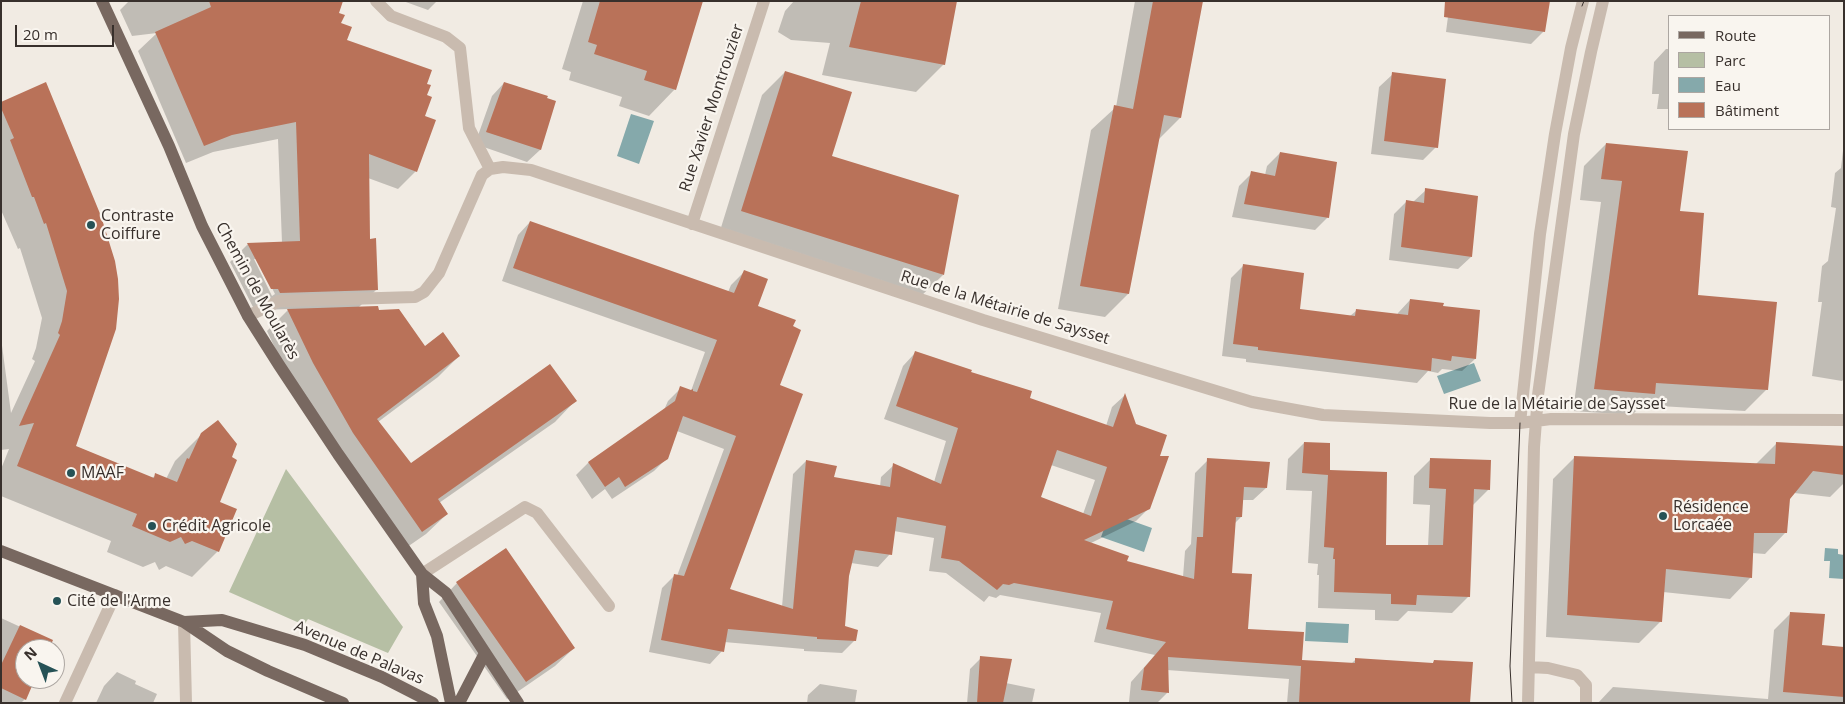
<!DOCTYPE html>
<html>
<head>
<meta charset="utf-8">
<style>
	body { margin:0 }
	#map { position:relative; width:1845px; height:704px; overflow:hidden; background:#f1ebe3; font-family:"Open Sans",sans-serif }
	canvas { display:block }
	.frame { position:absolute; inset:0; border:2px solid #38302c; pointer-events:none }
	.legend { position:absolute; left:1668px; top:15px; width:162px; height:115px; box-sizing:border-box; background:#f9f5ef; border:1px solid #aca6a1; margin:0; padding:6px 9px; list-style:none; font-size:15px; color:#38302c }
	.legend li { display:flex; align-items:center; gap:10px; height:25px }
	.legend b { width:25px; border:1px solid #aca6a1 }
	.north { position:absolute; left:15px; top:639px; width:50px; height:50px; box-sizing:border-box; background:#f9f5ef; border:1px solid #aca6a1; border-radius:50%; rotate:317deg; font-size:14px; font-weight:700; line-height:20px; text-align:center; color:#38302c }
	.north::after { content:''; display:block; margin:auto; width:18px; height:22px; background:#265256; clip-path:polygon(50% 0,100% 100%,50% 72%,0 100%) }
	.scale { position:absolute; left:15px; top:25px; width:99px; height:22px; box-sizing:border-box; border:2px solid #38302c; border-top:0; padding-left:6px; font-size:15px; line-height:18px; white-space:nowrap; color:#38302c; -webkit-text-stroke:4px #f9f5ef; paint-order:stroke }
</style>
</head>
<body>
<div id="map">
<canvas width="1845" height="704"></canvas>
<div class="frame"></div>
<ul class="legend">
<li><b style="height:6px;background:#786860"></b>Route</li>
<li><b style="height:14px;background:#b6bfa4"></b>Parc</li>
<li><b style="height:14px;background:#85a9ab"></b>Eau</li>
<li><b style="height:14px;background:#b97259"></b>Bâtiment</li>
</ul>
<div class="north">N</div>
<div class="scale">20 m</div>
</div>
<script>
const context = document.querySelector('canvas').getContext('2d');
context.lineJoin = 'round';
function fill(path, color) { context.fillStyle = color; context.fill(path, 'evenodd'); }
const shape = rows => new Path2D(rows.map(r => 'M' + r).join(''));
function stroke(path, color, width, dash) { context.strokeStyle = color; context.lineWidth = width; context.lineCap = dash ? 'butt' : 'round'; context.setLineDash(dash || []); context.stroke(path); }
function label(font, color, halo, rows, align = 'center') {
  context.font = font + ' "Open Sans",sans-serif'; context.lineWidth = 4.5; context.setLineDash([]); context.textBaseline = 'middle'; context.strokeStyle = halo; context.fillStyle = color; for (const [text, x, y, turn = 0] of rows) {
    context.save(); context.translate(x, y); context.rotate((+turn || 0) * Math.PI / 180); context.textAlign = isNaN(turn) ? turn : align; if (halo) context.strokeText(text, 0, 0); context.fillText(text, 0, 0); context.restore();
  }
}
const green = shape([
	[286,469,403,627,388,653,308,619,304,625,229,592]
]);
const water = shape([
	[631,114,654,121,639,164,617,156],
	[1474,363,1481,381,1444,394,1437,376],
	[1110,513,1152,528,1144,552,1101,537],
	[1825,548,1838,549,1838,554,1844,555,1844,579,1829,578,1830,561,1824,561],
	[1306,622,1349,624,1348,643,1305,641]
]);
const shadow = shape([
	[129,1,342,1,338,14,345,41,425,85,416,171,398,189,368,178,369,240,377,289,358,308,377,311,424,348,459,356,438,377,378,422,411,465,575,401,555,422,439,503,447,514,426,534,400,552,289,378,267,331,289,309,262,310,253,307,230,262,248,244,282,243,278,139,213,152,186,163,138,51,157,33,132,36,120,10],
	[254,259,257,259,275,294,272,296],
	[403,1,437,1,428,10],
	[583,1,702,1,675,89,649,116,619,106,622,97,569,80,571,72,562,69],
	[794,1,955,1,944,64,916,92,822,75,830,43,791,40,778,32,785,11],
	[1135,1,1202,1,1180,118,1158,140,1128,294,1105,317,1058,309,1091,130,1116,107],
	[1450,1,1544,31,1531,44,1446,32],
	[1666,49,1669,49,1669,109,1657,109,1659,94,1652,94,1654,62],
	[785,72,831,156,943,275,920,297,719,234,762,95],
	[1393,74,1436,147,1423,160,1371,154,1379,87],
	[504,83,554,102,540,150,527,162,475,144,492,96],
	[1,103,100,217,75,446,152,478,156,475,166,479,175,461,202,434,230,458,219,502,218,551,192,577,166,566,159,570,155,562,143,567,107,552,111,541,1,496,1,469,9,449,1,450,1,338,11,413,35,361,32,359,36,348,42,318,20,248,18,249,1,210],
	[1844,142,1844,379,1842,381,1812,376,1822,302,1818,302,1822,266,1828,261,1836,208,1831,207,1835,173,1841,168],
	[1606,144,1679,212,1697,296,1767,389,1745,411,1642,405,1632,415,1573,411,1601,202,1580,200,1584,166],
	[1280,153,1328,217,1315,230,1232,217,1239,186,1252,173,1265,175,1267,166],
	[1426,190,1471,257,1458,269,1389,260,1394,214,1407,201,1413,202],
	[530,222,728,292,731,285,744,272,757,306,778,386,728,590,782,607,793,474,806,461,833,478,880,487,881,477,894,465,934,482,946,441,884,419,903,366,915,353,970,372,1028,399,1106,426,1112,407,1124,396,1135,425,1158,457,1149,508,1136,521,1089,544,1126,562,1183,577,1185,551,1191,544,1195,473,1208,460,1266,488,1253,500,1242,500,1241,517,1235,523,1231,574,1247,630,1301,661,1351,664,1356,659,1432,664,1434,662,1469,703,1287,703,1289,679,1167,670,1167,693,1157,703,1129,702,1131,682,1155,655,1094,642,1101,613,1000,595,996,598,989,596,984,602,946,573,929,571,934,538,894,531,890,554,878,567,851,563,848,576,844,626,855,640,842,653,804,651,804,649,724,642,722,651,710,664,649,652,662,588,675,575,677,576,724,449,677,431,667,458,654,471,612,499,605,489,592,499,576,475,588,463,664,410,668,401,681,388,691,391,705,352,502,281,518,235],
	[1051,465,1095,480,1083,514,1040,497],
	[1243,266,1299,310,1350,316,1356,311,1397,315,1398,313,1410,300,1441,307,1479,311,1475,359,1462,371,1442,369,1438,373,1428,371,1417,383,1246,362,1246,359,1222,356,1231,278],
	[1304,443,1329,471,1384,546,1428,546,1430,505,1413,504,1414,476,1431,459,1489,489,1472,506,1469,596,1452,613,1408,611,1398,621,1375,620,1375,610,1318,608,1319,575,1317,575,1318,564,1308,563,1312,491,1286,490,1288,459],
	[1777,443,1844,448,1844,483,1830,497,1794,493,1789,499,1786,532,1765,554,1752,553,1751,577,1730,599,1663,592,1661,621,1639,643,1546,637,1553,479,1575,457,1755,465],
	[457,583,574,648,555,666,507,699,439,602],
	[1791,613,1821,646,1844,648,1844,703,1598,703,1613,687,1768,699,1774,630],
	[1,618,51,641,48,649,25,649,25,679,34,679,25,699,21,703,1,703],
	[981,658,1006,683,1035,689,1032,703,967,703,970,669],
	[117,672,136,681,135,684,157,694,153,703,96,703,104,686],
	[820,684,857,690,855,703,807,703,808,695]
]);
const building = shape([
	[209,1,343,1,339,13,345,15,341,23,352,27,347,40,432,70,427,84,431,85,427,95,432,97,425,116,436,120,417,172,369,154,370,239,376,238,378,290,280,293,278,289,271,289,247,243,300,241,296,122,232,135,204,146,155,32,211,7],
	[600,1,703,1,676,90,644,80,647,71,594,54,597,45,588,42],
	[861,1,957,1,945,65,849,47],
	[1153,1,1203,1,1181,118,1164,115,1129,294,1080,286,1114,105,1133,109],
	[1445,1,1550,1,1545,32,1444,17],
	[785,71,852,92,832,156,959,195,944,275,741,211],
	[1392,72,1446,79,1438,148,1384,141],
	[46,82,101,216,115,261,118,279,119,299,116,329,76,446,154,478,155,473,177,482,187,458,189,459,201,433,218,420,237,444,232,457,237,460,220,502,237,509,219,552,192,541,185,544,181,537,170,542,132,526,137,514,17,466,34,423,19,426,60,335,58,333,62,321,67,291,46,223,44,224,34,197,32,197,10,140,14,138,1,108,1,102],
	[504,82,548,96,547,98,556,101,541,150,486,132],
	[1606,143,1688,151,1680,211,1704,213,1698,295,1777,302,1768,390,1656,383,1655,394,1594,389,1622,181,1601,179],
	[1280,152,1337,162,1329,218,1244,204,1251,171,1275,176],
	[1425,188,1478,196,1472,257,1401,247,1406,200,1424,203],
	[530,221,734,293,744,270,768,279,758,306,796,320,793,326,801,330,780,385,803,394,730,589,793,609,806,460,837,466,834,477,890,487,893,463,941,484,958,428,896,406,915,351,972,370,971,372,1032,391,1030,398,1113,427,1125,393,1136,424,1167,435,1160,456,1169,456,1150,509,1084,540,1129,556,1127,561,1194,579,1197,537,1203,537,1207,458,1270,462,1267,488,1244,487,1242,517,1236,517,1232,573,1252,574,1248,629,1304,632,1302,660,1355,663,1355,658,1433,663,1434,660,1473,662,1470,703,1299,703,1301,666,1168,657,1169,693,1141,690,1144,668,1166,642,1106,629,1113,601,1014,583,1009,585,1003,584,997,590,959,561,941,558,946,526,897,517,892,555,855,550,849,576,845,626,858,630,856,641,817,639,817,637,728,629,724,652,661,640,674,574,684,576,736,436,683,416,668,459,625,487,619,477,605,487,588,462,675,401,680,386,691,390,693,389,693,391,697,392,717,340,513,268],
	[1057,450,1107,467,1091,516,1041,497],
	[1243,264,1304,273,1300,309,1355,316,1356,309,1408,315,1410,299,1444,303,1443,306,1480,310,1476,359,1452,356,1451,361,1432,358,1431,371,1258,350,1258,347,1233,344],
	[378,306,379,310,399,309,425,346,443,332,460,356,377,419,411,463,550,364,577,401,438,499,448,514,422,532,353,433,313,363,287,309],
	[1304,442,1330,443,1330,470,1387,472,1386,545,1443,545,1446,489,1429,488,1430,458,1491,460,1490,490,1474,489,1470,597,1417,595,1416,605,1391,604,1391,594,1334,592,1335,559,1333,559,1334,548,1324,547,1328,475,1302,473],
	[1776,442,1844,446,1844,475,1813,471,1790,499,1787,533,1754,533,1752,578,1666,569,1662,622,1567,615,1574,456,1775,464],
	[506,548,575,648,526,682,456,582],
	[1790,612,1825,614,1822,645,1844,647,1844,697,1783,692],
	[20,625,53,640,49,649,25,649,25,679,35,679,26,700,1,688,1,665],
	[980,656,1012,659,1003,703,977,703]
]);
const minor = shape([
	[376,1,391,16,446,37,460,48,469,128,490,169],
	[692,224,764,1],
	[248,316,279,301,415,297,424,292,439,273,482,175,490,169,503,167,531,170,983,320,1252,402,1323,415,1490,423,1520,423,1551,419,1844,420],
	[1520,423,1540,234,1555,134,1571,48,1583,1],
	[422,574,525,507,537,513,609,606],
	[184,622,186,703],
	[1529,667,1548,668,1577,675,1586,685,1586,703],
	[65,703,115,595],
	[1528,703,1534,447,1538,395,1574,134,1591,52,1603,1]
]);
const major = shape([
	[102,1,169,146,202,226,248,316,279,365,338,454,422,574,446,593,518,703],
	[1,551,184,622,227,651,268,671,343,703],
	[422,574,424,603,437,636,451,703],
	[184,622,222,620,305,645,382,677,433,703],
	[459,703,485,653]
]);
const tram = shape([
	[1582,6,1584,1],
	[1512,703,1510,666,1520,423]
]);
const markers = [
	[91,225,5,"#265256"],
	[71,473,5,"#265256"],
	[1663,516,5,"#265256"],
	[152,526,5,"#265256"],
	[57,601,5,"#265256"]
];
const streetNames = [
	["Rue Xavier Montrouzier",712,108,-72],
	["Chemin de Moularès",257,291,61],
	["Rue de la Métairie de Saysset",1005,308,17],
	["Rue de la Métairie de Saysset",1557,404],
	["Avenue de Palavas",359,653,23]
];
const poiNames = [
	["Contraste",101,216],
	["Coiffure",101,234],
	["MAAF",81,473],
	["Résidence",1673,507],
	["Lorcaée",1673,525],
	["Crédit Agricole",162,526],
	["Cité de l'Arme",67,601]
];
fill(green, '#b6bfa4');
fill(water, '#85a9ab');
fill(shadow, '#0003');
fill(building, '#b97259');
stroke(minor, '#c9bbaf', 12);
stroke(major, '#786860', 12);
stroke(tram, '#38302c', 1);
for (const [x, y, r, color] of markers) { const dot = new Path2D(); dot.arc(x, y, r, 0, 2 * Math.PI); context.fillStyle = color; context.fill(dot); stroke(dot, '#f9f5ef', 2); }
label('16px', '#38302c', '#f9f5ef', streetNames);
label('16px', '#38302c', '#f9f5ef', poiNames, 'left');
</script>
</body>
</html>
